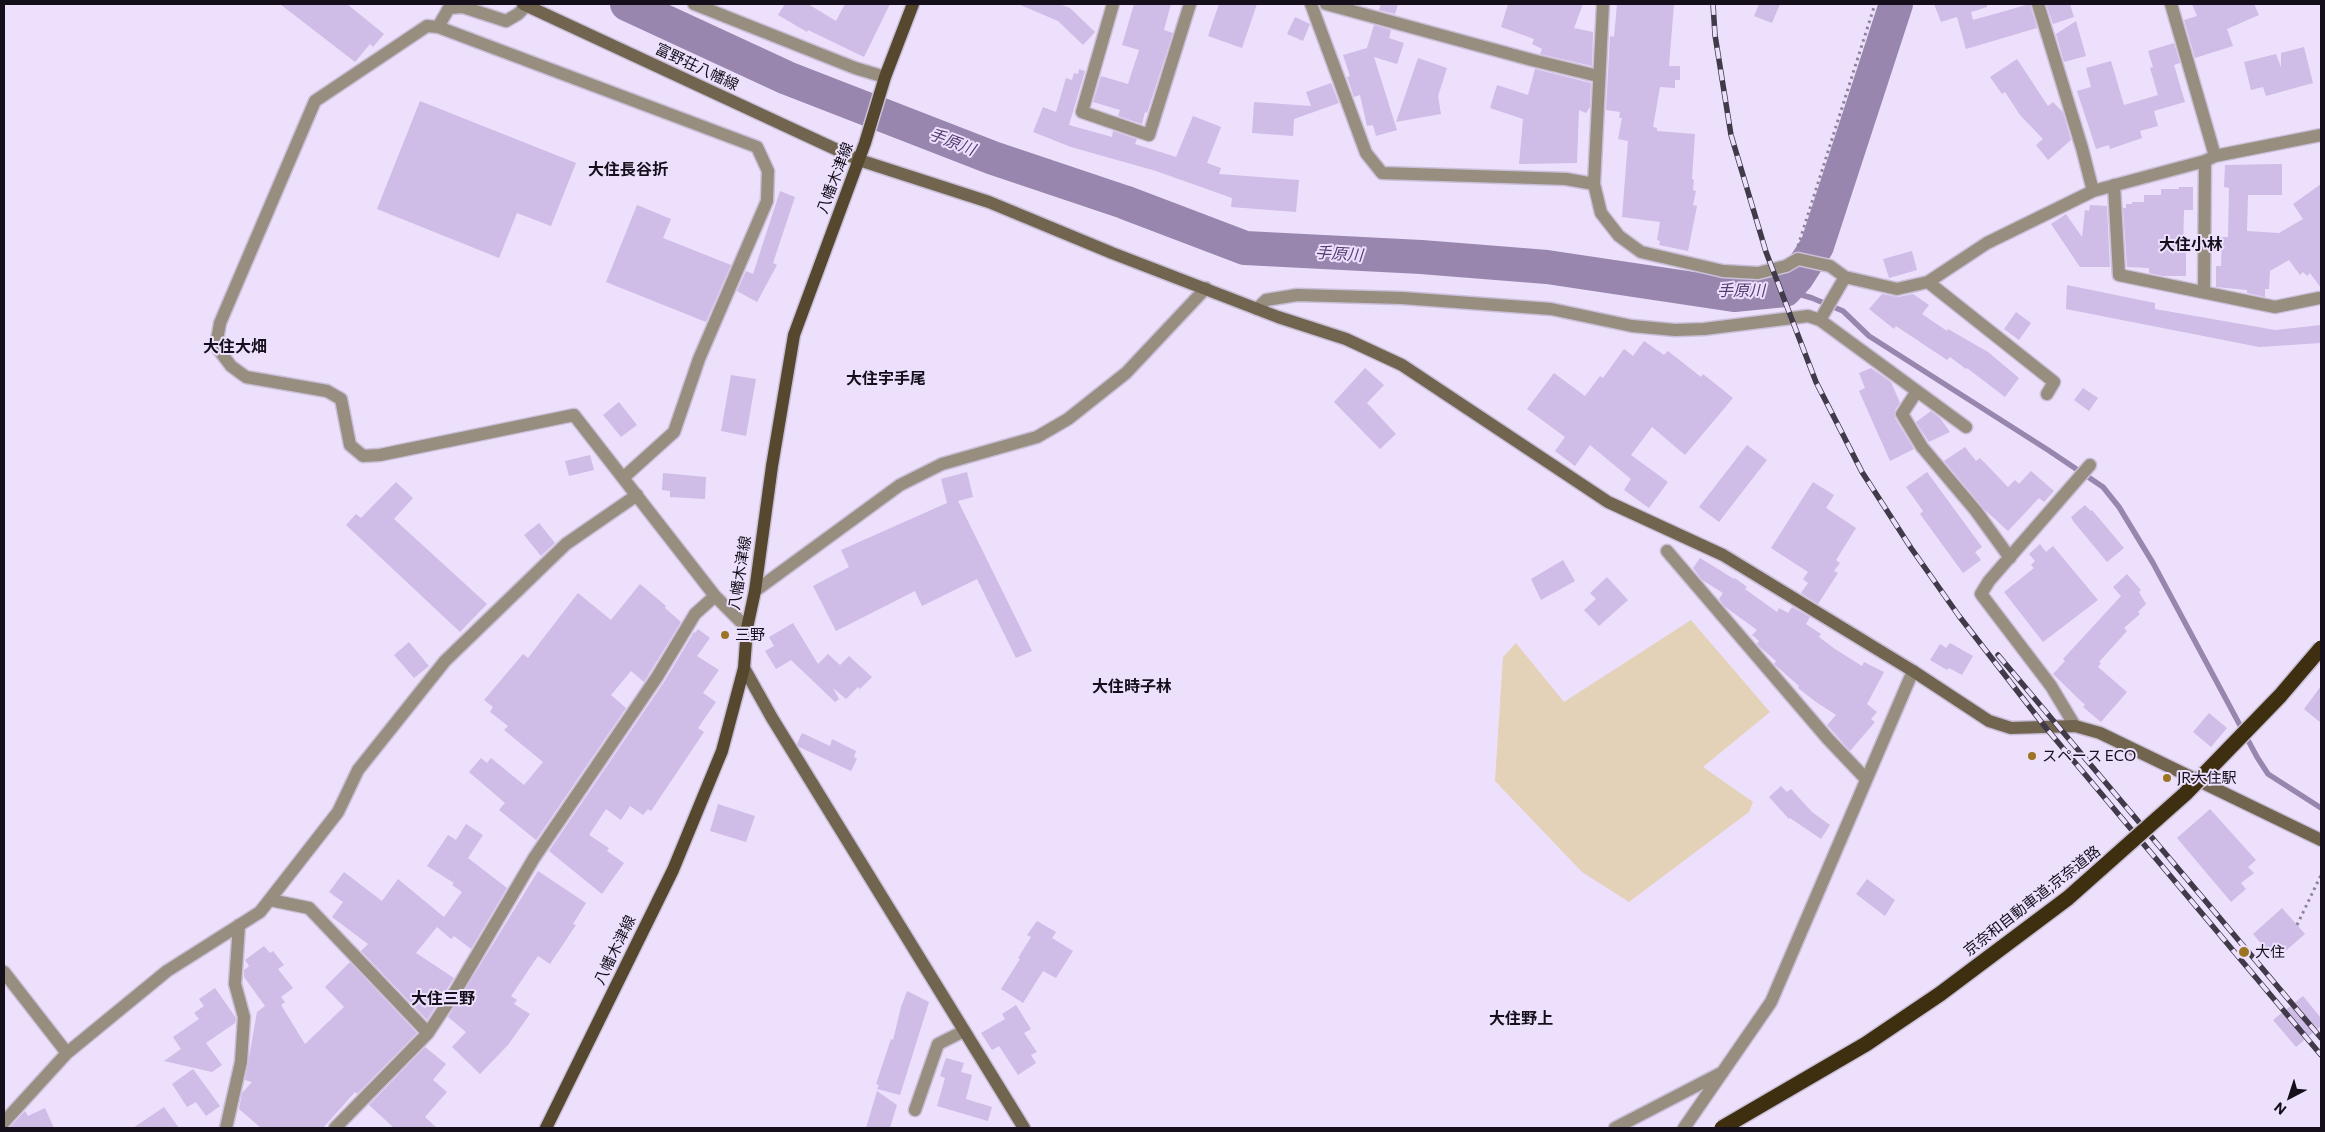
<!DOCTYPE html>
<html>
<head>
<meta charset="utf-8">
<style>
	body { margin:0 }
	#map { position:relative; width:2325px; height:1132px; overflow:hidden; background:#ece0fc; font-family:Commissioner,sans-serif }
	canvas { display:block }
	.frame { position:absolute; inset:0; border:5px solid #140f1b; pointer-events:none }
	.north { position:absolute; left:2265px; top:1072px; width:50px; height:50px; -webkit-text-stroke:4px #ece0fc; paint-order:stroke; rotate:220deg; font-size:14px; font-weight:700; line-height:20px; text-align:center; color:#140f1b }
	.north::after { content:''; display:block; margin:auto; width:18px; height:22px; background:#140f1b; clip-path:polygon(50% 0,100% 100%,50% 72%,0 100%) }
</style>
</head>
<body>
<div id="map">
<canvas width="2325" height="1132"></canvas>
<div class="frame"></div>
<div class="north">N</div>
</div>
<script>
const context = document.querySelector('canvas').getContext('2d');
context.lineJoin = 'round';
function fill(path, color) { context.fillStyle = color; context.fill(path, 'evenodd'); }
const shape = rows => new Path2D(rows.map(r => 'M' + r).join(''));
function stroke(path, color, width, dash) { context.strokeStyle = color; context.lineWidth = width; context.lineCap = dash ? 'butt' : 'round'; context.setLineDash(dash || []); context.stroke(path); }
function label(font, color, halo, rows, align = 'center') {
  context.font = font + ' Commissioner,"Noto Sans JP",sans-serif'; context.lineWidth = 4; context.setLineDash([]); context.textBaseline = 'middle'; context.strokeStyle = halo; context.fillStyle = color; for (const [text, x, y, turn = 0] of rows) {
    context.save(); context.translate(x, y); context.rotate((+turn || 0) * Math.PI / 180); context.textAlign = isNaN(turn) ? turn : align; if (halo) context.strokeText(text, 0, 0); context.fillText(text, 0, 0); context.restore();
  }
}
const green = shape([
	[1691,620,1770,712,1703,767,1753,802,1749,812,1629,902,1582,872,1495,781,1503,657,1516,643,1564,702]
]);
const stream = shape([
	[1785,290,1812,298,1843,311,1869,336,2048,450,2103,487,2119,507,2153,563,2257,757,2268,774,2321,808]
]);
const river = shape([
	[627,4,787,78,993,158,1124,202,1245,248,1421,257,1547,267,1734,295,1785,290,1797,277,1817,246,1896,4]
]);
const building = shape([
	[280,4,347,4,384,34,373,47,370,44,355,62],
	[785,4,808,4,836,21,845,4,890,4,864,57,808,30,807,32,778,15],
	[1018,4,1059,4,1070,8,1095,32,1083,45,1058,21],
	[1134,4,1171,4,1164,30,1173,33,1147,113,1145,112,1142,124,1118,116,1120,110,1093,102,1101,76,1128,84,1139,50,1122,45],
	[1219,4,1257,4,1242,48,1208,36],
	[1381,4,1398,4,1395,14,1379,10],
	[1508,4,1583,4,1574,28,1593,32,1592,66,1540,54,1542,49,1532,44,1534,39,1501,27],
	[1617,4,1674,4,1669,66,1680,66,1680,80,1675,80,1675,88,1660,87,1653,127,1657,128,1657,131,1695,134,1692,179,1694,180,1693,190,1696,191,1693,205,1697,206,1688,251,1659,245,1660,241,1657,240,1660,222,1622,217,1628,141,1618,139,1622,118,1619,118,1620,112,1606,110,1610,36,1614,37],
	[1759,4,1780,4,1772,23,1754,16],
	[1934,4,1987,4,1987,7,1971,12,1973,20,2030,4,2037,28,1966,49,1957,17,1941,22],
	[2046,4,2070,4,2074,17,2053,24],
	[2192,4,2254,4,2259,15,2227,29,2233,46,2195,58,2184,20,2197,16],
	[1295,17,1310,24,1303,41,1287,34],
	[2076,21,2086,56,2064,62,2056,34],
	[1374,25,1391,30,1389,38,1404,43,1397,64,1374,57,1397,130,1376,136,1373,125,1367,126,1360,95,1354,97,1347,77,1350,76,1343,55,1367,48],
	[2174,43,2180,63,2174,65,2185,102,2154,111,2158,126,2140,131,2142,138,2110,149,2109,145,2096,149,2077,91,2091,87,2086,68,2111,61,2124,105,2158,95,2150,68,2153,67,2148,51],
	[2304,47,2313,83,2266,96,2263,87,2251,90,2244,62,2276,54,2281,67,2281,53],
	[1418,58,1447,68,1438,96,1441,114,1396,122],
	[2017,59,2048,106,2053,102,2063,112,2071,140,2048,160,2036,145,2043,139,2020,115,2005,92,2002,94,1990,77],
	[1079,69,1085,71,1069,125,1112,137,1113,131,1137,139,1135,144,1176,157,1193,116,1221,127,1207,163,1221,168,1219,174,1299,180,1296,212,1231,207,1232,198,1156,171,1071,147,1033,132,1043,107,1056,112,1066,78,1072,80,1074,73,1078,74],
	[1535,69,1591,83,1590,107,1586,113,1579,110,1577,163,1519,164,1523,119,1490,108,1497,85,1528,95],
	[1331,83,1339,103,1294,119,1293,136,1252,133,1254,102,1311,106,1306,92],
	[420,101,576,163,551,226,517,213,499,258,377,209],
	[2282,164,2282,195,2248,195,2247,231,2279,233,2303,219,2293,204,2321,184,2321,288,2310,273,2307,276,2303,272,2300,275,2289,260,2270,271,2269,289,2265,289,2265,297,2247,293,2247,290,2216,287,2216,266,2221,266,2222,237,2228,237,2229,188,2224,187,2225,165],
	[2179,187,2193,187,2193,210,2184,210,2183,251,2186,251,2186,276,2163,276,2149,273,2149,268,2127,267,2123,208,2126,208,2126,204,2132,204,2132,202,2144,202,2144,195,2161,195,2161,189,2179,189],
	[780,191,795,197,773,263,777,265,757,302,737,291,746,271,753,274],
	[637,205,671,219,663,238,731,265,706,322,606,282],
	[2090,205,2107,206,2110,267,2080,267,2051,224,2066,214,2082,237,2085,210,2089,211],
	[1912,251,1917,270,1889,278,1883,259],
	[2067,285,2155,303,2155,309,2275,330,2321,325,2321,343,2259,347,2066,309],
	[1882,294,1898,297,1913,294,1929,305,1922,314,1947,331,1948,329,1988,352,2019,378,2005,397,1967,368,1966,369,1950,357,1947,360,1896,326,1894,329,1869,309],
	[2016,312,2031,323,2019,340,2004,329],
	[1644,341,1664,355,1668,351,1701,377,1703,374,1733,398,1685,455,1652,427,1631,455,1668,482,1649,508,1624,490,1631,479,1590,445,1575,466,1555,451,1565,437,1527,409,1554,373,1585,396,1600,376,1603,378,1624,349,1633,356],
	[1365,368,1384,385,1367,403,1396,434,1380,449,1334,402],
	[1871,368,1891,382,1900,403,1895,410,1895,418,1914,449,1890,461,1859,391,1865,388,1859,373],
	[731,375,756,379,746,436,721,431],
	[2083,388,2098,398,2089,411,2074,400],
	[619,402,637,425,621,437,603,415],
	[1931,411,1940,418,1950,432,1929,442,1916,422],
	[1747,445,1767,460,1719,522,1699,507],
	[1965,447,1976,461,1980,458,2008,487,2015,480,2019,484,2031,471,2054,491,2044,502,2039,498,2008,531,1985,510,1944,461],
	[590,455,594,470,569,476,565,461],
	[967,472,973,497,958,501,1032,651,1016,658,977,579,922,606,915,591,836,631,813,586,849,567,841,550,947,503,941,479],
	[1927,472,1982,547,1975,552,1981,560,1963,573,1920,514,1923,511,1906,487],
	[663,473,706,477,705,499,670,497,670,491,662,490],
	[396,482,413,498,394,519,487,604,460,632,346,525,356,514,361,518],
	[1813,482,1834,495,1826,508,1856,528,1836,560,1840,563,1834,571,1838,573,1818,604,1801,593,1808,583,1803,579,1808,572,1771,548],
	[2085,505,2091,511,2092,510,2124,548,2107,562,2073,521,2071,517],
	[539,523,555,543,541,556,524,535],
	[2040,544,2046,552,2053,546,2098,600,2043,642,2004,592,2034,568,2031,565,2035,561,2029,554],
	[1700,558,1734,579,1735,578,1747,587,1745,589,1777,612,1779,608,1788,613,1792,607,1810,617,1806,624,1821,634,1819,637,1835,649,1862,666,1864,662,1884,672,1867,704,1877,712,1871,719,1875,722,1850,751,1827,725,1836,715,1816,702,1798,688,1799,686,1774,664,1776,661,1761,648,1757,644,1759,641,1752,635,1757,630,1724,606,1719,599,1723,593,1702,580,1693,568],
	[1563,560,1575,581,1541,600,1531,579],
	[2127,574,2141,590,2139,592,2146,604,2138,612,2140,614,2124,628,2127,631,2099,662,2101,663,2098,667,2127,692,2101,722,2083,707,2085,705,2053,674,2065,661,2063,659,2121,596,2113,587],
	[1607,577,1628,600,1599,626,1584,610,1596,599,1590,593],
	[640,584,666,606,665,608,681,622,644,682,631,671,611,695,626,708,536,840,499,810,505,803,469,772,481,758,487,763,491,758,524,785,543,762,504,730,508,726,490,712,493,707,484,700,523,654,528,658,578,593,611,620],
	[793,623,818,664,828,654,840,665,849,656,872,677,860,689,858,687,846,699,833,688,839,699,835,702,791,660,776,669,765,651,774,646,769,637],
	[698,629,710,638,697,656,719,670,703,693,716,702,698,728,704,732,651,811,648,809,643,815,630,806,621,820,606,809,589,835,609,848,607,851,624,863,602,894,549,851,664,682,694,632,695,633],
	[409,642,429,666,414,678,394,655],
	[1950,643,1973,656,1962,675,1949,668,1947,670,1930,660,1940,644,1946,648],
	[2321,686,2321,723,2304,709],
	[2209,713,2227,728,2211,747,2193,732],
	[802,733,830,746,832,739,856,751,854,757,857,759,851,771,799,747,797,744],
	[1781,786,1787,792,1791,789,1812,812,1830,825,1821,839,1790,818,1789,819,1769,797],
	[718,804,755,816,746,842,710,831],
	[2210,809,2256,860,2248,867,2254,873,2241,883,2246,889,2231,902,2177,838],
	[466,824,483,835,468,858,507,888,471,949,454,936,451,939,437,927,416,953,454,978,427,1020,361,951,368,944,332,917,343,902,329,892,344,872,382,901,398,879,444,917,462,892,452,885,454,883,427,866,448,835,456,840],
	[538,871,586,903,573,924,576,925,550,964,538,956,511,996,517,1000,514,1004,530,1014,508,1045,480,1074,452,1047,466,1032,448,1017],
	[1867,879,1895,900,1885,916,1856,894],
	[2282,908,2305,934,2275,960,2253,934],
	[1037,921,1056,932,1052,938,1073,951,1056,978,1043,971,1023,1003,1001,989,1020,959,1018,958,1031,937,1027,935],
	[264,946,270,953,273,951,284,965,278,969,293,988,281,997,285,1002,281,1005,305,1044,344,1007,325,987,350,962,417,1033,357,1094,355,1092,323,1128,261,1128,239,1109,242,1093,252,1082,245,1080,257,1012,265,1006,244,977,244,970,249,966,245,960],
	[215,988,236,1018,235,1023,206,1043,222,1065,212,1072,164,1061,181,1049,173,1037,199,1019,194,1013,204,1006,199,999],
	[907,991,929,1002,900,1095,877,1089,879,1085,876,1084,891,1039,893,1040,901,1007],
	[2303,996,2321,1018,2321,1026,2296,1047,2273,1020],
	[1016,1005,1031,1029,1024,1033,1037,1052,1031,1055,1036,1063,1018,1075,999,1046,992,1050,981,1033,1005,1019,1002,1014],
	[425,1047,446,1064,433,1080,447,1092,425,1117,437,1128,394,1128,369,1105],
	[946,1058,964,1063,961,1072,972,1075,966,1099,992,1107,988,1121,937,1106,945,1078,940,1076],
	[193,1069,220,1106,206,1116,196,1102,187,1107,172,1084],
	[877,1091,897,1105,890,1128,866,1128],
	[164,1107,179,1128,133,1128],
	[45,1108,54,1128,9,1128,25,1111,28,1116]
]);
const path = shape([
	[1798,246,1875,4],
	[2297,925,2321,875]
]);
const street = shape([
	[694,4,855,68,885,77],
	[1113,4,1082,112,1149,135,1190,4],
	[1311,4,1366,153,1382,173,1566,179,1594,184],
	[1326,4,1532,60,1598,76],
	[1603,4,1594,184,1601,213,1619,236,1641,252,1723,271,1758,273,1786,266,1798,259,1830,266,1845,277,1897,289,1928,282,1987,243,2093,191,2205,161,2215,156,2321,135],
	[2038,4,2082,148,2093,191],
	[2171,4,2215,156],
	[438,27,449,8,463,7,506,21,518,14,526,6],
	[2114,185,2119,275,2275,307,2319,298],
	[1928,282,2054,382,2047,394],
	[2204,292,2205,161],
	[1257,309,1266,300,1297,295,1402,298,1551,309,1632,326,1675,330,1704,329,1808,316,1820,320,1845,277],
	[1820,320,1966,427],
	[1917,391,1902,414,1922,447,1976,511,2010,558],
	[623,478,674,432,699,359,767,201,768,171,757,147,438,27,427,26,315,101,220,323,216,346,231,366,246,377,327,391,341,399,350,445,363,456,380,455,574,415,623,478,715,596,747,628],
	[1667,551,1828,739,1866,779],
	[755,591,900,485,942,464,1037,437,1068,419,1126,373,1206,288],
	[2075,726,2051,686,1981,594,1989,581,2090,465],
	[270,900,309,908,428,1033],
	[4,972,67,1053],
	[915,1110,938,1044,964,1031],
	[4,1122,67,1053,167,971,260,912,338,812,358,770,445,661,566,544,637,495],
	[226,1128,241,1062,244,1017,235,984,239,925],
	[335,1128,428,1033,455,992,534,858,657,677,695,614,715,596],
	[1615,1128,1723,1072],
	[1684,1128,1771,1002,1913,671]
]);
const secondary = shape([
	[523,4,859,160,989,202,1112,253,1278,317,1346,339,1402,365,1608,502,1723,555,1913,671,1989,721,2011,728,2075,726,2100,733,2321,840],
	[744,668,772,718,1024,1128]
]);
const primary = shape([
	[546,1128,673,870,722,751,744,668,747,628,755,591,772,466,794,335,865,143,885,77,913,4]
]);
const rail = shape([
	[1713,4,1715,35,1731,135,1766,252,1816,382,1862,472,1911,548,1959,616,2046,728,2321,1055],
	[1998,655,2321,1038]
]);
const highwayBridge = shape([
	[1722,1128,1866,1044,1940,994,2068,898,2185,794,2280,696,2321,648]
]);
const markers = [
	[725,635,5,"#9d7422"],
	[2032,756,5,"#9d7422"],
	[2167,778,5,"#9d7422"],
	[2244,952,6,"#9d7422"]
];
const streetNames = [
	["富野荘八幡線",697,67,25],
	["八幡木津線",835,178,-69],
	["八幡木津線",740,573,-81],
	["京奈和自動車道;京奈道路",2032,901,-38],
	["八幡木津線",615,950,-64]
];
const poiNames = [
	["三野",735,635],
	["スペース ECO",2042,756],
	["JR大住駅",2177,778],
	["大住",2255,952]
];
const waterNames = [
	["手原川",952,142,21],
	["手原川",1339,254,4],
	["手原川",1741,291]
];
const neighbourhoodNames = [
	["大住長谷折",628,170],
	["大住小林",2191,245],
	["大住大畑",235,347],
	["大住宇手尾",886,379],
	["大住時子林",1132,687],
	["大住三野",443,999],
	["大住野上",1521,1019]
];
fill(green, '#e3d2b8');
stroke(stream, '#9886ae', 5.5);
stroke(river, '#9886ae', 34);
fill(building, '#cfbce7');
stroke(street, '#c9bfd8', 15);
stroke(secondary, '#c9bfd8', 15);
stroke(primary, '#c9bfd8', 15);
stroke(path, '#8c8398', 3, [2.5, 4]);
stroke(street, '#978e80', 12);
stroke(secondary, '#716550', 12);
stroke(primary, '#56472f', 12);
stroke(rail, '#403a49', 5.5);
stroke(rail, '#ece0fc', 4, [11]);
stroke(highwayBridge, '#c9bfd8', 18, []);
stroke(highwayBridge, '#3f2f11', 15);
for (const [x, y, r, color] of markers) { const dot = new Path2D(); dot.arc(x, y, r, 0, 2 * Math.PI); context.fillStyle = color; context.fill(dot); stroke(dot, '#ece0fc', 2); }
label('15px', '#140f1b', '#ece0fc', streetNames);
label('15px', '#140f1b', '#ece0fc', poiNames, 'left');
label('italic 16px', '#573c72', '#ece0fc', waterNames);
label('bold 16px', '#140f1b', '#ece0fc', neighbourhoodNames);
</script>
</body>
</html>
